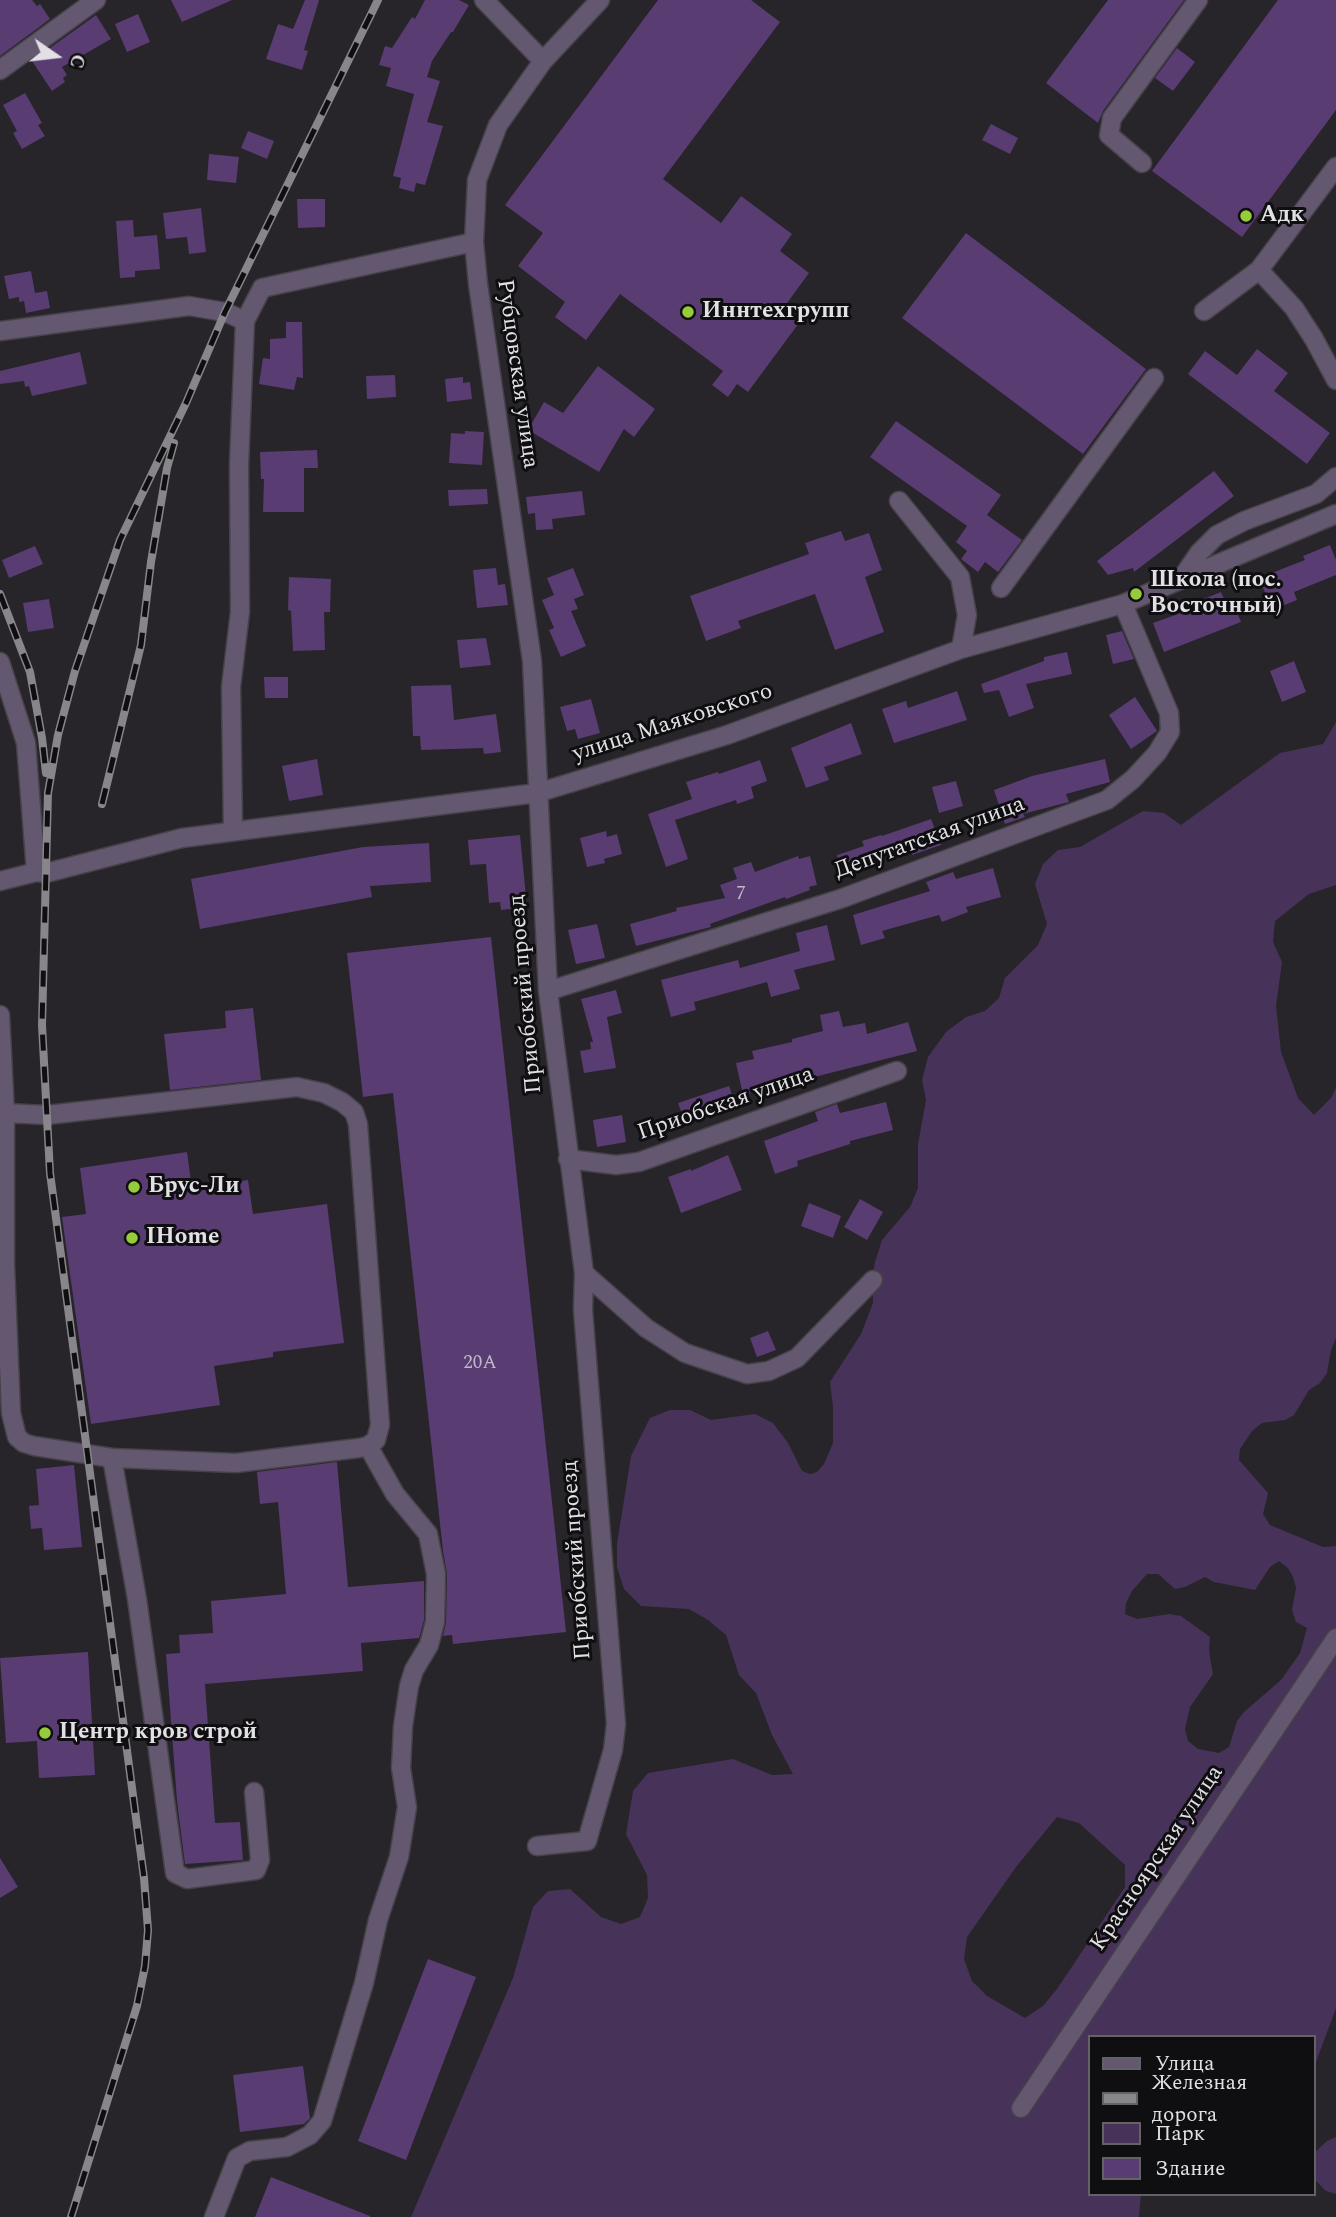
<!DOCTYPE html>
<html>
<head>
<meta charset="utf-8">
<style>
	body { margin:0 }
	#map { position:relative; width:1336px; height:2217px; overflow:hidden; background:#27242a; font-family:Spectral,serif }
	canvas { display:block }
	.legend { position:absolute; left:1088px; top:2035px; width:228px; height:161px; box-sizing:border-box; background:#0f0e11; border:2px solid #636265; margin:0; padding:9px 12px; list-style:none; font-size:21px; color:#e2e0e4 }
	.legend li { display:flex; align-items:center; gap:14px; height:35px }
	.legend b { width:35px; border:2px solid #636265 }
	.north { position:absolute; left:21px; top:21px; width:70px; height:70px; -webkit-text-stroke:5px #0f0e11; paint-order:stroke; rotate:104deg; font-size:19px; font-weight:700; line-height:28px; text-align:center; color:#e2e0e4 }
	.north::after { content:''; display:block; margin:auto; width:24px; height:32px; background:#e2e0e4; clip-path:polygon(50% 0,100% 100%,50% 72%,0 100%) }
</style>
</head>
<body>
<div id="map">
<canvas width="1336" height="2217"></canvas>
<ul class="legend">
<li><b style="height:9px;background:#645770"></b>Улица</li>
<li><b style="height:9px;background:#88868b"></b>Железная дорога</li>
<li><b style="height:19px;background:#473359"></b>Парк</li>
<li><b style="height:19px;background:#593c72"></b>Здание</li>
</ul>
<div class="north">С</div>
</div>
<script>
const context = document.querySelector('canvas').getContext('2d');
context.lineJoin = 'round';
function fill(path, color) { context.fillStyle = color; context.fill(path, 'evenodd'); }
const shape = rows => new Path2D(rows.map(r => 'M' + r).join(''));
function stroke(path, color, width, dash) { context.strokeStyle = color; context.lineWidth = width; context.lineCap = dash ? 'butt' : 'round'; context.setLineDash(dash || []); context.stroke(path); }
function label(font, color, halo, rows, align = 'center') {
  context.font = font + ' Spectral,serif'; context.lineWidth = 6; context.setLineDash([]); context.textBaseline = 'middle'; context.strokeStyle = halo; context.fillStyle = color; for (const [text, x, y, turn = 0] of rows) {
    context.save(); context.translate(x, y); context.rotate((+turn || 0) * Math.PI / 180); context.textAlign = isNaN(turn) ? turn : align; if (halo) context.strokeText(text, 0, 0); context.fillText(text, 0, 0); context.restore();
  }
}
const green = shape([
	[1336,722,1336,885,1309,894,1275,921,1273,942,1282,962,1276,1006,1281,1052,1298,1098,1314,1115,1331,1098,1336,1088,1336,1338,1331,1350,1327,1373,1320,1383,1309,1390,1294,1415,1285,1420,1262,1423,1252,1431,1240,1449,1239,1460,1268,1493,1263,1514,1270,1525,1323,1547,1336,1546,1336,2008,1316,2062,1313,2064,1313,2037,1089,2037,1089,2194,1141,2194,1139,2217,411,2217,513,1978,533,1907,548,1891,570,1889,601,1917,621,1924,640,1917,648,1898,647,1875,626,1834,633,1791,648,1773,733,1759,772,1775,793,1774,772,1735,756,1693,739,1675,726,1635,708,1620,689,1609,641,1606,624,1589,617,1567,617,1544,631,1456,650,1418,670,1410,690,1410,711,1420,755,1414,773,1423,788,1443,802,1471,810,1474,817,1472,824,1464,833,1443,833,1407,830,1382,861,1334,873,1303,872,1282,875,1262,882,1240,910,1207,918,1188,918,1144,926,1100,922,1080,928,1057,946,1032,966,1017,985,1011,999,998,1005,978,1038,945,1047,924,1035,884,1043,864,1058,850,1080,847,1143,811,1164,813,1181,825,1280,753,1323,744],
	[1279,1561,1288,1568,1293,1577,1296,1588,1292,1610,1296,1622,1307,1628,1300,1653,1281,1680,1244,1712,1237,1721,1229,1747,1219,1753,1198,1749,1188,1741,1185,1729,1190,1707,1213,1674,1209,1651,1210,1637,1181,1616,1169,1614,1137,1619,1125,1614,1126,1603,1132,1591,1147,1574,1158,1574,1175,1589,1185,1587,1205,1577,1214,1582,1255,1590,1270,1567],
	[1057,1817,1079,1823,1125,1865,1125,1887,1057,1989,1043,2006,1025,2018,987,1996,972,1981,964,1959,967,1937,1016,1867],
	[1336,2137,1336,2194,1326,2191,1313,2178,1313,2154,1327,2141]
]);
const building = shape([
	[0,0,32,0,37,6,40,4,50,19,0,56],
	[171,0,232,0,182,22],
	[305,0,319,0,304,50,308,51,302,70,266,59,278,24,293,29],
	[425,0,459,0,469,5,453,32,451,32,432,61,427,77,440,81,427,122,443,126,425,185,416,183,414,192,399,188,401,178,393,176,414,94,386,86,391,68,379,65,385,46,392,48,412,17,415,19],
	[658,0,751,0,780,22,663,179,721,223,741,196,792,234,780,251,809,273,782,310,799,323,748,392,737,384,728,397,712,385,723,371,620,294,586,340,555,317,565,302,518,266,543,233,505,205],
	[1108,0,1184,0,1103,111,1098,123,1046,83],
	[1278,0,1336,0,1336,110,1242,237,1152,171],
	[138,14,150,42,127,52,115,24],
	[96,15,111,39,62,67,67,75,63,78,65,82,52,91,32,61],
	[1177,48,1195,62,1173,91,1155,78],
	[25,93,42,123,38,125,45,136,22,149,13,133,17,131,3,105],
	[991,124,1018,138,1010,154,982,140],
	[248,131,274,141,267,159,241,148],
	[209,154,239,157,236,183,207,180],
	[297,199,325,199,325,227,298,228],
	[201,208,206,252,189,254,187,237,166,239,163,213],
	[133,220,134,237,157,235,160,269,135,271,135,277,120,278,116,221],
	[966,233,1146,369,1083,454,902,318],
	[31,271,35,293,47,291,50,308,26,313,24,301,19,302,19,297,9,299,4,276],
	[286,322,302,322,303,378,297,377,294,390,259,384,263,358,270,359,270,339,286,338],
	[1257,349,1288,373,1274,391,1330,433,1307,464,1188,374,1205,351,1237,375],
	[80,352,87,384,32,396,29,386,25,387,24,381,0,384,0,371],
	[598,366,655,409,634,437,624,429,599,472,528,430,544,402,563,413],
	[395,375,396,397,367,399,366,376],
	[463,377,463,383,470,382,472,399,447,402,445,379],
	[896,421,1001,495,987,515,1022,540,998,572,985,562,978,572,961,559,967,551,956,542,967,526,870,457],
	[465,431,484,432,482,465,449,463,451,433,465,434],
	[317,450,318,468,304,468,304,512,263,512,264,479,261,479,260,452],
	[1214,471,1234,496,1134,572,1133,568,1108,575,1097,561],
	[487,489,488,504,449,506,448,490],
	[582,491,585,515,552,519,553,529,536,530,535,513,528,514,526,497],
	[841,531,845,541,869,533,882,570,865,577,884,632,835,650,815,594,738,621,741,628,706,641,690,596,809,554,805,543],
	[1330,545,1336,560,1336,575,1294,592,1297,600,1272,610,1259,578,1305,560,1303,556],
	[35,546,43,564,9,578,2,560],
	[496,568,498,585,505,584,508,605,477,608,473,570],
	[573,568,584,595,574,599,578,609,571,611,586,646,561,657,549,630,554,628,542,600,554,595,547,578],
	[289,577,331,579,330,612,324,612,325,650,293,651,291,611,288,610],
	[1221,592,1227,605,1233,602,1241,622,1164,652,1153,623,1203,605,1201,600],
	[49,599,54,628,28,632,23,603],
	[1122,631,1134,659,1113,664,1106,635],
	[486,638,491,665,460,668,457,640],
	[1067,652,1072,674,1026,684,1034,708,1009,717,999,690,984,693,981,684,1044,661,1044,657],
	[1294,661,1306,692,1282,702,1270,671],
	[264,677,288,677,288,698,265,698],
	[451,685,454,720,496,714,501,752,484,754,483,748,421,750,420,736,413,736,411,686],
	[957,691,967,720,894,743,882,709,906,701,908,708],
	[1135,697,1157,731,1131,749,1109,715],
	[591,699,600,733,578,739,575,729,567,731,560,707],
	[851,723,862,754,824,767,829,780,806,788,791,748],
	[317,759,323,795,289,801,282,766],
	[1105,759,1110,782,1066,794,1069,802,1023,814,1025,817,1005,824,994,790,1032,776],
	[760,760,767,781,751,787,754,798,737,804,736,800,675,820,688,859,666,867,648,814,692,799,686,782,718,772,719,774],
	[956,781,963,806,939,813,932,787],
	[931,819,941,845,912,855,909,846,880,854,882,864,842,876,837,855,864,846,862,841,881,835,882,836],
	[606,831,607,837,617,834,622,854,604,859,605,863,587,867,580,838],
	[520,835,527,907,501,910,500,902,489,903,486,864,470,865,468,840],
	[429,843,431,882,370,886,372,897,200,929,191,879,363,847],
	[798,856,799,859,810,856,817,885,809,887,810,890,786,899,785,897,710,924,711,927,636,946,630,924,677,911,676,908,725,898,720,885,737,879,733,868,751,862,755,872],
	[993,868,1001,897,966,907,968,912,942,922,939,915,882,931,885,938,861,945,853,915,930,891,926,882,953,872,956,879],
	[597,924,605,958,576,964,568,930],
	[827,925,835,960,794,970,800,989,771,997,767,982,694,1002,696,1010,671,1017,661,980,738,960,740,968,800,951,796,933],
	[491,937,566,1632,453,1644,452,1635,443,1636,446,1623,447,1574,443,1551,393,1093,363,1097,347,953],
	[616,990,622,1013,607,1017,616,1068,584,1073,580,1051,591,1049,590,1042,593,1042,581,999],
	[253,1008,261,1080,170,1090,164,1034,226,1028,225,1011],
	[839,1011,843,1027,865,1023,867,1034,908,1022,917,1051,743,1095,736,1063,754,1059,752,1051,792,1042,792,1039,823,1031,820,1015],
	[729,1086,736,1105,685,1122,678,1103],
	[886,1102,893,1130,850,1141,850,1144,797,1161,798,1166,775,1174,764,1141,818,1121,815,1112,837,1104,840,1113],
	[622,1115,626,1142,597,1147,593,1120],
	[187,1152,192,1189,248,1180,253,1214,327,1204,344,1343,273,1352,273,1357,214,1366,220,1405,91,1424,62,1217,86,1214,80,1168],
	[728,1155,742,1190,681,1213,668,1177,691,1169,691,1171],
	[860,1199,883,1212,867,1240,844,1227],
	[809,1203,841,1216,833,1238,801,1226],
	[768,1331,776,1350,757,1357,750,1338],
	[337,1462,348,1587,424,1581,424,1620,419,1638,361,1643,363,1671,205,1684,215,1823,240,1822,243,1860,185,1864,177,1801,166,1654,180,1653,179,1635,213,1633,211,1601,286,1594,278,1502,260,1504,257,1472],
	[74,1465,82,1547,44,1550,42,1528,31,1529,29,1506,39,1505,36,1469],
	[88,1652,95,1775,39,1778,37,1741,6,1743,0,1658],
	[0,1858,18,1887,0,1898],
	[428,1959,476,1977,406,2160,358,2141],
	[303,2066,310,2118,304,2124,240,2132,233,2075],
	[271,2177,370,2216,370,2217,255,2217]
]);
const minor = shape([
	[484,0,543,61],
	[0,70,96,0],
	[1142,163,1109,135,1112,118,1198,0],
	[1259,270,1294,308,1314,339,1336,380],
	[1204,311,1259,270,1336,167],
	[0,331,189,306,225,312,245,321,262,288,474,242],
	[899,501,960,577,967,615,961,649],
	[1182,578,1199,553,1217,535,1244,521,1316,494,1336,477],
	[1001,588,1154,378],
	[0,662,26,743,36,872],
	[233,831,231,687,240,612,239,464,245,321],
	[0,881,36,872,46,873,182,838,537,793,727,735,961,649,1123,604,1336,514],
	[548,991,840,899,1107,800,1133,779,1157,753,1170,732,1169,713,1123,604],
	[0,1015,5,1113,47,1115,297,1087,324,1093,342,1102,354,1112,358,1124,380,1425,376,1440,368,1446,359,1448,236,1463,112,1458,137,1599,175,1873,187,1879,256,1870,260,1860,254,1792],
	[5,1113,5,1265,11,1413,17,1437,24,1443,34,1446,112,1458],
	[568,1159,616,1165,639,1162,897,1071],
	[584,1273,646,1328,685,1353,747,1374,769,1371,797,1358,873,1280],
	[537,1846,587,1841,613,1750,616,1724,583,1310,584,1273,548,991,532,661,478,284,474,242,477,180,498,125,543,61,600,0],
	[1021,2108,1336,1638],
	[214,2217,237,2158,250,2151,287,2147,310,2135,322,2121,364,1983,378,1920,399,1857,407,1807,401,1768,403,1726,409,1686,414,1670,429,1645,435,1622,436,1574,428,1534,395,1494,368,1446]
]);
const rail = shape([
	[0,594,30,672,42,738,46,773],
	[102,804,141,645,151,562,167,468,174,443],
	[71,2217,137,2006,145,1966,148,1930,144,1878,50,1173,42,1025,48,793,58,735,75,671,120,540,186,403,225,312,378,0]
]);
const markers = [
	[1246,216,7,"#96cc3a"],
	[688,312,7,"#96cc3a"],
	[1136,594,7,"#96cc3a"],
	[134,1187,7,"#96cc3a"],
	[132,1238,7,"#96cc3a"],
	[45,1733,7,"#96cc3a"]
];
const numberNames = [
	["7",741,895],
	["20А",480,1364]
];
const poiNames = [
	["Адк",1260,216],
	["Иннтехгрупп",702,312],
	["Школа (пос.",1150,581],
	["Восточный)",1150,607],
	["Брус-Ли",148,1187],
	["IHome",146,1238],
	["Центр кров строй",59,1733]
];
const streetNames = [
	["Рубцовская улица",516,374,82],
	["улица Маяковского",673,724,-18],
	["Депутатская улица",930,839,-20],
	["Приобский проезд",527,994,-95],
	["Приобская улица",726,1105,-19],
	["Приобский проезд",578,1560,-94],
	["Красноярская улица",1158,1859,-56]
];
fill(green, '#473359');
fill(building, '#593c72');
stroke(minor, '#454248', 21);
stroke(minor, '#645770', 18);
stroke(rail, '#88868b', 8);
stroke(rail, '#0f0e11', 5, [16]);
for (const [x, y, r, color] of markers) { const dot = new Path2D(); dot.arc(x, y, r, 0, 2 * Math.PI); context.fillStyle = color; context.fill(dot); stroke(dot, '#0f0e11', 2.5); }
label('19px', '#c0b7c8', null, numberNames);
label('bold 23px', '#e2e0e4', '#0f0e11', poiNames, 'left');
label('23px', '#e2e0e4', '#0f0e11', streetNames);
</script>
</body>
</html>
